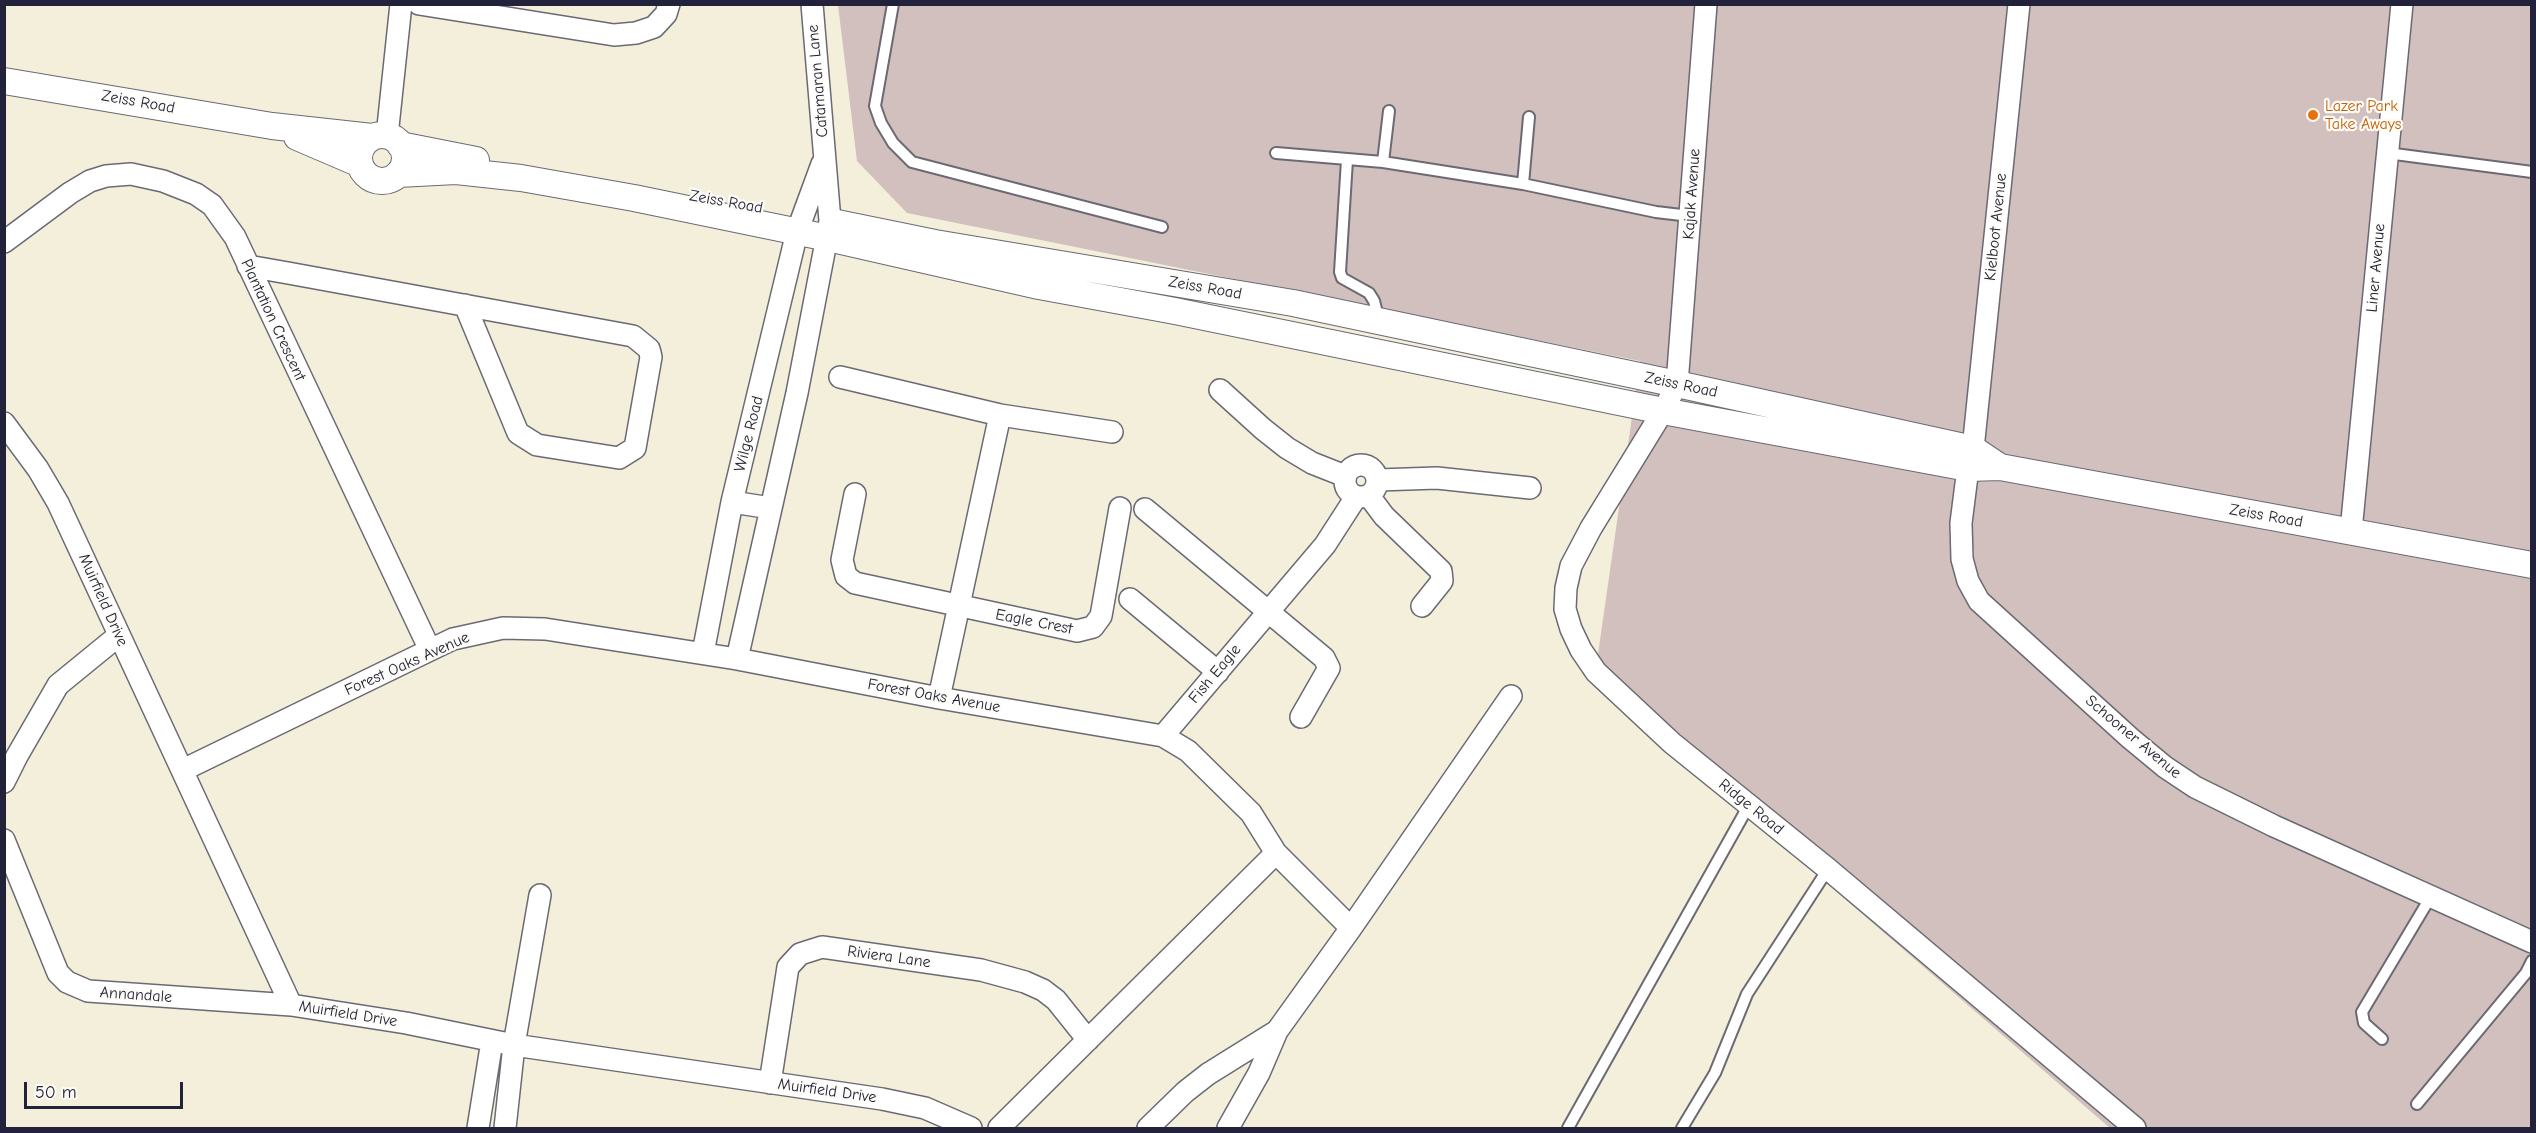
<!DOCTYPE html>
<html>
<head>
<meta charset="utf-8">
<style>
	body { margin:0 }
	#map { position:relative; width:2536px; height:1133px; overflow:hidden; background:#f3efdb; font-family:"Comic Neue",sans-serif }
	canvas { display:block }
	.frame { position:absolute; inset:0; border:6px solid #22223b; pointer-events:none }
	.scale { position:absolute; left:24px; top:1082px; width:159px; height:27px; box-sizing:border-box; border:3px solid #22223b; border-top:0; padding-left:8px; font-size:18px; line-height:21px; white-space:nowrap; color:#22223b; -webkit-text-stroke:4px #fdfcf7; paint-order:stroke }
</style>
</head>
<body>
<div id="map">
<canvas width="2536" height="1133"></canvas>
<div class="frame"></div>
<div class="scale">50 m</div>
</div>
<script>
const context = document.querySelector('canvas').getContext('2d');
context.lineJoin = 'round';
function fill(path, color) { context.fillStyle = color; context.fill(path, 'evenodd'); }
const shape = rows => new Path2D(rows.map(r => 'M' + r).join(''));
function stroke(path, color, width, dash) { context.strokeStyle = color; context.lineWidth = width; context.lineCap = dash ? 'butt' : 'round'; context.setLineDash(dash || []); context.stroke(path); }
function label(font, color, halo, rows, align = 'center') {
  context.font = font + ' "Comic Neue",sans-serif'; context.lineWidth = 4.5; context.setLineDash([]); context.textBaseline = 'middle'; context.strokeStyle = halo; context.fillStyle = color; for (const [text, x, y, turn = 0] of rows) {
    context.save(); context.translate(x, y); context.rotate((+turn || 0) * Math.PI / 180); context.textAlign = isNaN(turn) ? turn : align; if (halo) context.strokeText(text, 0, 0); context.fillText(text, 0, 0); context.restore();
  }
}
const industrial = shape([
	[838,5,2531,5,2531,1128,2110,1128,1594,682,1640,361,907,213,857,161]
]);
const service = shape([
	[893,4,875,106,881,123,893,143,912,162,1162,227],
	[1276,153,1383,162,1523,184,1656,212,1690,216],
	[2387,153,2532,172],
	[1347,160,1340,272,1342,278,1369,293,1374,301,1379,321],
	[1383,162,1389,111],
	[1523,184,1529,117],
	[2382,1039,2364,1023,2362,1012,2430,898],
	[2417,1104,2526,973,2532,961],
	[1568,1128,1749,805],
	[1682,1128,1715,1073,1747,994,1828,869]
]);
const minor = shape([
	[419,4,614,35,636,33,654,27,666,14,669,4],
	[1706,4,1677,384,1663,411,1591,528,1571,566,1566,588,1565,609,1571,629,1581,650,1596,672,1672,743,1828,869,2135,1128],
	[2019,4,1973,449,1968,468,1961,523,1962,559,1968,581,1979,601,2130,738,2165,767,2195,787,2274,826,2532,942],
	[387,136,401,4],
	[4,242,70,193,90,181,106,176,131,174,163,181,196,194,212,205,235,237,430,650],
	[248,266,288,273,633,336,649,349,651,357,635,448,619,458,537,445,518,433,465,305],
	[840,377,1000,415,1112,432],
	[1220,390,1263,429,1287,448,1312,463,1345,476],
	[4,423,38,469,58,503,291,1005],
	'1345 481a16 16 0 1 1 32 0a16 16 0 1 1-32 0Z',
	[1378,480,1437,478,1530,488],
	[855,494,842,560,846,576,855,583,1077,631,1093,627,1101,616,1120,508],
	[1369,496,1384,516,1441,571,1442,581,1422,606],
	[732,502,771,508],
	[1145,509,1324,658,1329,668,1301,717],
	[2351,531,2402,4],
	[1130,599,1218,672],
	[703,653,732,502,797,232,822,164],
	[737,659,797,393,830,221,812,4],
	[939,698,1000,415],
	[1163,736,1325,545,1356,497],
	[183,770,430,650,453,639,503,628,545,629,737,659,939,698,1163,736,1188,751,1251,813,1276,853,999,1128],
	[4,782,17,756,58,685,118,636],
	[4,840,58,973,67,982,88,991,291,1005,406,1023,514,1045,882,1099,925,1108,971,1128],
	[1276,853,1351,928],
	[770,1083,788,967,800,954,822,947,981,970,1025,982,1043,990,1056,1000,1088,1040],
	[478,1128,492,1041],
	[505,1128,514,1045,540,895],
	[1148,1128,1185,1092,1208,1074,1277,1031],
	[1228,1128,1259,1073,1277,1031,1351,928,1511,696]
]);
const tertiary = shape([
	[4,81,272,126,372,137],
	'359 158a23 23 0 1 1 46 0a23 23 0 1 1-46 0Z',
	[297,137,360,164],
	[400,145,476,160],
	[398,174,456,171,521,178,634,198,828,238,1039,286,1175,311,1663,411,1968,468,2000,467,2532,565],
	[837,223,935,243,1293,303,1677,384,1973,449,2000,467]
]);
const markers = [
	[2313,115,6,"#e8710a"]
];
const streetNames = [
	["Catamaran Lane",818,81,-95],
	["Zeiss Road",138,102,10],
	["Kajak Avenue",1692,194,-86],
	["Zeiss Road",726,202,10],
	["Kielboot Avenue",1996,227,-84],
	["Liner Avenue",2376,268,-85],
	["Zeiss Road",1205,288,10],
	["Plantation Crescent",273,320,65],
	["Zeiss Road",1681,385,12],
	["Wilge Road",749,434,-76],
	["Zeiss Road",2266,516,10],
	["Muirfield Drive",103,600,66],
	["Eagle Crest",1034,622,11],
	["Forest Oaks Avenue",407,664,-24],
	["Fish Eagle",1215,674,-50],
	["Forest Oaks Avenue",934,696,10],
	["Schooner Avenue",2133,737,40],
	["Ridge Road",1751,807,39],
	["Riviera Lane",889,957,8],
	["Annandale",136,995,4],
	["Muirfield Drive",348,1014,9],
	["Muirfield Drive",827,1091,8]
];
const foodNames = [
	["Lazer Park",2325,106],
	["Take Aways",2325,124]
];
fill(industrial, '#d1c0bd');
stroke(service, '#6b6a73', 14);
stroke(minor, '#6b6a73', 24);
stroke(tertiary, '#6b6a73', 28);
stroke(service, '#fff', 10);
stroke(minor, '#fff', 21);
stroke(tertiary, '#fff', 26);
for (const [x, y, r, color] of markers) { const dot = new Path2D(); dot.arc(x, y, r, 0, 2 * Math.PI); context.fillStyle = color; context.fill(dot); stroke(dot, '#fdfcf7', 2); }
label('16px', '#22223b', '#fdfcf7', streetNames);
label('16px', '#c56008', '#fdfcf7', foodNames, 'left');
</script>
</body>
</html>
